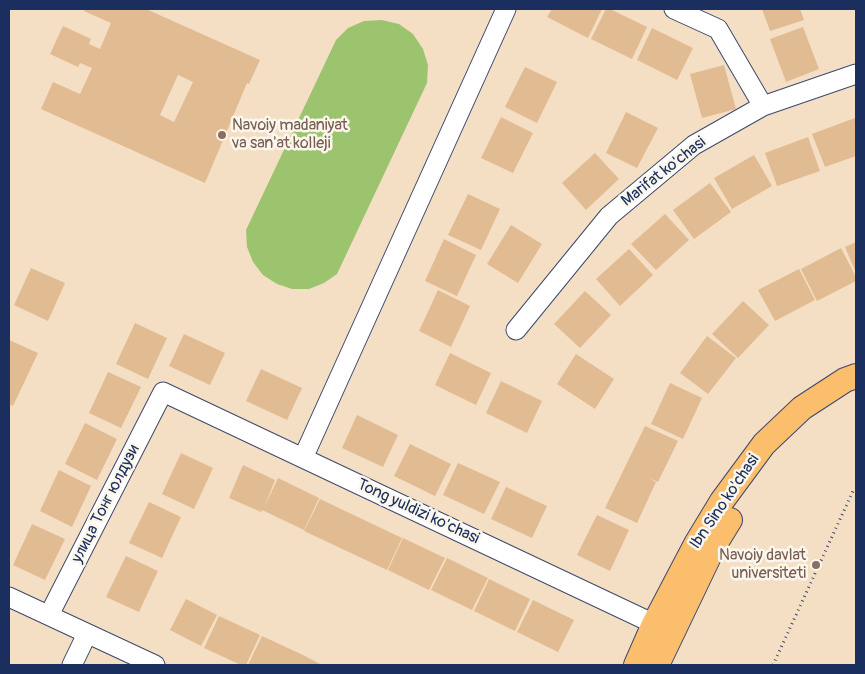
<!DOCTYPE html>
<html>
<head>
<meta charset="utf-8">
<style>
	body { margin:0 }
	#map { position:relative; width:865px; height:674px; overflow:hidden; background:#f5dfc4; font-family:Pangolin,sans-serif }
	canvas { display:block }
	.frame { position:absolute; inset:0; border:10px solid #1b2f5e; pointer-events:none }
</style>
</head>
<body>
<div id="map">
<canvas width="865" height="674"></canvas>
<div class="frame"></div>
</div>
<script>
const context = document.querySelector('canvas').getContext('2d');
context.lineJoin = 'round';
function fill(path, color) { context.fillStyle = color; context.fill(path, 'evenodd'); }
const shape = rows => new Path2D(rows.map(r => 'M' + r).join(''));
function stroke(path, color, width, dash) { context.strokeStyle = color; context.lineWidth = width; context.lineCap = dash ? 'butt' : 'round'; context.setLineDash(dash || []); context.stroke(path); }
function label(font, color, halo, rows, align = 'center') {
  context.font = font + ' Pangolin,sans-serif'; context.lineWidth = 5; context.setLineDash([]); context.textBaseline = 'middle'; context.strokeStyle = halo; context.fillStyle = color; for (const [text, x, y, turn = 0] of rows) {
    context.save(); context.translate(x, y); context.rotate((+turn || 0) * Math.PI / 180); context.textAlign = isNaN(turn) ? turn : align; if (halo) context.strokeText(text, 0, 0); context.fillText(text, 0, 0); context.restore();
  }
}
const green = shape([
	[382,20,399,24,413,34,423,49,428,65,427,83,337,274,324,283,309,289,292,289,277,284,263,275,253,262,247,247,246,230,336,40,348,28,364,21]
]);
const building = shape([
	[85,9,146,9,260,60,249,84,247,83,205,183,41,109,53,82,80,94,92,68,80,63,78,67,50,54,63,26,91,39,89,44,100,49,111,23,84,11],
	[178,75,193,82,174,122,160,115],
	[552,9,602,9,588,38,547,17],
	[606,9,610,9,647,27,632,59,591,39],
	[762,9,800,9,804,20,770,31],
	[803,27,819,69,786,82,770,39],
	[652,28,693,48,677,80,637,60],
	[724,65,736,109,702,118,690,74],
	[525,67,557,82,537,123,505,107],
	[626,112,658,128,637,168,606,153],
	[501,117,533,133,513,173,481,158],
	[855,118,856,156,825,167,812,134],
	[808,137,820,171,777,186,765,153],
	[595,153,619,179,586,210,562,183],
	[754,155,772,186,732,209,714,178],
	[710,183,731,212,694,239,673,210],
	[468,194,500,209,481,250,448,235],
	[665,214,689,240,656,270,631,244],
	[511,225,542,244,518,283,487,264],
	[444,239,476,255,457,296,425,281],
	[856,242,856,273,845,247],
	[841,248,856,277,856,281,817,301,801,269],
	[629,249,653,275,620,306,596,279],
	[31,268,65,283,48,321,14,305],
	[799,269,815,300,775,321,758,290],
	[438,290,470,306,451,347,419,331],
	[585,291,611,315,580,348,554,324],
	[743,301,769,325,738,358,712,334],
	[135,323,167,338,148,379,116,364],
	[184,334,225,353,210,385,169,366],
	[707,336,736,358,708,394,680,373],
	[9,340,38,353,13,406,9,404],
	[450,353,491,373,476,405,435,385],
	[576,354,614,379,595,409,557,384],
	[261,369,302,388,287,420,246,401],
	[108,372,141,387,121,428,89,413],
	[501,381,542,401,527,433,486,413],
	[670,383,702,398,683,439,651,424],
	[357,415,398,435,383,467,342,448],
	[85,423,117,439,97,480,65,464],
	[645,426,678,441,658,482,647,477,656,482,637,523,605,508],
	[410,444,451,464,435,496,394,476],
	[181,453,213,468,194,509,162,494],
	[458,463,500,482,484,514,443,495],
	[243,465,275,480,264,508,278,478,319,498,304,530,262,510,261,512,229,498],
	[59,470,91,486,72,527,40,511],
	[506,487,547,506,532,538,491,519],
	[320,499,402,538,387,570,304,531],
	[149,502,181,517,162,558,129,543],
	[597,515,629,530,610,571,577,555],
	[32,524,65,539,45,580,13,565],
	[403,538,445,558,429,590,388,570],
	[126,556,158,571,139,612,106,597],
	[447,558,488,578,472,610,431,590],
	[489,579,530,599,515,631,474,611],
	[186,599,217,615,201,646,170,630],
	[533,600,574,620,558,652,517,632],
	[219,616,260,635,246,665,241,665,204,648],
	[262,636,303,655,322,665,248,665]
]);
const path = shape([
	[773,665,853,491]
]);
const minor = shape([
	[674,9,718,29,763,106],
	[516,330,609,216,694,145,763,106,856,74],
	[303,458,506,9],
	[9,597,155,665],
	[49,615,163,392,667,630],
	[72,665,87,634]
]);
const major = shape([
	[636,665,654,624,696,544,722,501,764,444,802,408,845,380,856,376],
	[657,665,714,546,730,520]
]);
const markers = [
	[222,135,5,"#8d6e63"],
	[816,565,5,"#8d6e63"]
];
const educationNames = [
	["Navoiy madaniyat",232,126],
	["va san'at kolleji",232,144],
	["Navoiy davlat",806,556,"right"],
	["universiteti",806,574,"right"]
];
const streetNames = [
	["Marifat ko'chasi",664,172,-38],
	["Ibn Sino ko'chasi",725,502,-56],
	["улица Тонг юлдузи",106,504,-63],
	["Tong yuldizi ko'chasi",418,512,25]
];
fill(green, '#9cc46f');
fill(building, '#e1bb92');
stroke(minor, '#3c496d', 21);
stroke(major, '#3c496d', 26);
stroke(path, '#3c496d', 3, [1, 4]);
stroke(minor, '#fff', 19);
stroke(major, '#fabe6d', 24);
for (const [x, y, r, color] of markers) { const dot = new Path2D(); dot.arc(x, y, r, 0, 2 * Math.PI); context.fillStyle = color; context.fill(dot); stroke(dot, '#fbf7ec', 2); }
label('16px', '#785e54', '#fbf7ec', educationNames, 'left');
label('16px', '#1b2f5e', '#fbf7ec', streetNames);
</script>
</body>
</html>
